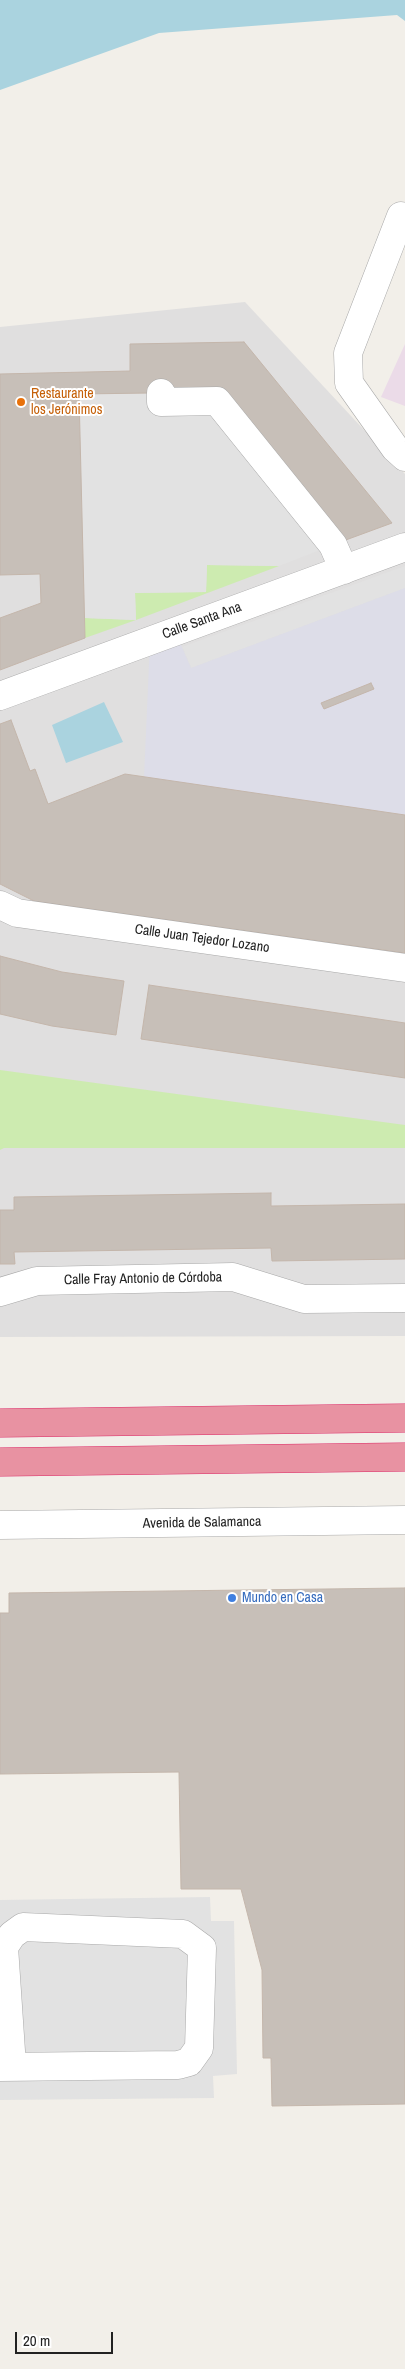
<!DOCTYPE html>
<html>
<head>
<meta charset="utf-8">
<style>
	body { margin:0 }
	#map { position:relative; width:405px; height:2369px; overflow:hidden; background:#f2efe9; font-family:"Archivo Narrow",sans-serif }
	canvas { display:block }
	.scale { position:absolute; left:15px; top:2332px; width:98px; height:22px; box-sizing:border-box; border:2px solid #222; border-top:0; padding-left:6px; font-size:15px; line-height:18px; white-space:nowrap; color:#222; -webkit-text-stroke:4px #fff; paint-order:stroke }
</style>
</head>
<body>
<div id="map">
<canvas width="405" height="2369"></canvas>
<div class="scale">20 m</div>
</div>
<script>
const context = document.querySelector('canvas').getContext('2d');
context.lineJoin = 'round';
function fill(path, color) { context.fillStyle = color; context.fill(path, 'evenodd'); }
const shape = rows => new Path2D(rows.map(r => 'M' + r).join(''));
function stroke(path, color, width, dash) { context.strokeStyle = color; context.lineWidth = width; context.lineCap = dash ? 'butt' : 'round'; context.setLineDash(dash || []); context.stroke(path); }
function label(font, color, halo, rows, align = 'center') {
  context.font = font + ' "Archivo Narrow",sans-serif'; context.lineWidth = 4; context.setLineDash([]); context.textBaseline = 'middle'; context.strokeStyle = halo; context.fillStyle = color; for (const [text, x, y, turn = 0] of rows) {
    context.save(); context.translate(x, y); context.rotate((+turn || 0) * Math.PI / 180); context.textAlign = isNaN(turn) ? turn : align; if (halo) context.strokeText(text, 0, 0); context.fillText(text, 0, 0); context.restore();
  }
}
const residential = shape([
	[245,302,405,474,405,1336,0,1337,0,327]
]);
const industrial = shape([
	[405,344,405,406,381,397]
]);
const grass = shape([
	[207,565,279,566,136,620,85,638,85,618,136,620,135,593,206,592],
	[0,1070,405,1125,405,1148,4,1148,0,1150]
]);
const parking = shape([
	[221,392,343,541,279,566,207,565,206,592,135,593,136,620,85,618,79,394],
	[405,566,405,588,191,668,182,647],
	[210,1897,211,1921,234,1921,237,2074,213,2076,214,2098,0,2100,0,1900]
]);
const plaza = shape([
	[405,588,405,815,144,778,150,641,175,631,191,668]
]);
const water = shape([
	[0,0,405,0,405,21,397,15,159,33,0,90],
	[104,702,123,742,66,763,52,725]
]);
const building = shape([
	[244,342,392,523,343,541,221,392,79,394,85,638,0,670,0,618,41,603,40,574,0,575,0,374,130,371,130,344,244,342],
	[371,683,374,689,324,709,321,703,371,683],
	[11,720,30,771,35,769,48,804,125,774,405,815,405,953,34,901,0,884,0,724,11,720],
	[0,956,62,972,124,981,116,1035,52,1026,0,1014,0,956],
	[149,985,405,1023,405,1078,141,1039,149,985],
	[271,1193,271,1206,405,1204,405,1259,272,1261,271,1248,14,1252,15,1264,0,1264,0,1210,14,1210,14,1197,271,1193],
	[405,1588,405,2104,272,2106,271,2058,263,2058,262,1970,241,1889,181,1889,179,1772,0,1774,0,1613,9,1613,9,1593,405,1588]
]);
const minor = shape([
	[401,216,348,353,349,383,395,448,405,457],
	[161,393,161,402,217,401,333,545,344,570],
	[0,696,405,547],
	[0,905,17,913,405,968],
	[0,1292,37,1281,233,1277,304,1299,405,1298],
	[0,1525,405,1520],
	[0,2067,178,2065,189,2062,199,2048,202,1948,183,1934,23,1927,12,1935,4,1947,12,2066]
]);
const highway = shape([
	[0,1423,405,1418],
	[0,1462,405,1457]
]);
const markers = [
	[21,402,5,"#e8710a"],
	[232,1598,5,"#3f7fe0"]
];
const foodNames = [
	["Restaurante",31,394],
	["los Jerónimos",31,410]
];
const streetNames = [
	["Calle Santa Ana",202,621,-20],
	["Calle Juan Tejedor Lozano",202,939,8],
	["Calle Fray Antonio de Córdoba",143,1279,-1],
	["Avenida de Salamanca",202,1523,-1]
];
const shopNames = [
	["Mundo en Casa",242,1598]
];
fill(residential, '#e0dfdf');
fill(industrial, '#ebdbe8');
fill(grass, '#cdebb0');
fill(parking, '#e2e2e2');
fill(plaza, '#dddde8');
fill(water, '#aad3df');
fill(building, '#c7bfb8');
stroke(building, '#c4b6ab', 1);
stroke(minor, '#a9a9a9', 29);
stroke(highway, '#dc2a67', 29);
stroke(minor, '#fff', 28);
stroke(highway, '#e892a2', 28);
for (const [x, y, r, color] of markers) { const dot = new Path2D(); dot.arc(x, y, r, 0, 2 * Math.PI); context.fillStyle = color; context.fill(dot); stroke(dot, '#fff', 2); }
label('14px', '#c56008', '#fff', foodNames, 'left');
label('14px', '#222', '#fff', streetNames);
label('14px', '#366cbe', '#fff', shopNames, 'left');
</script>
</body>
</html>
